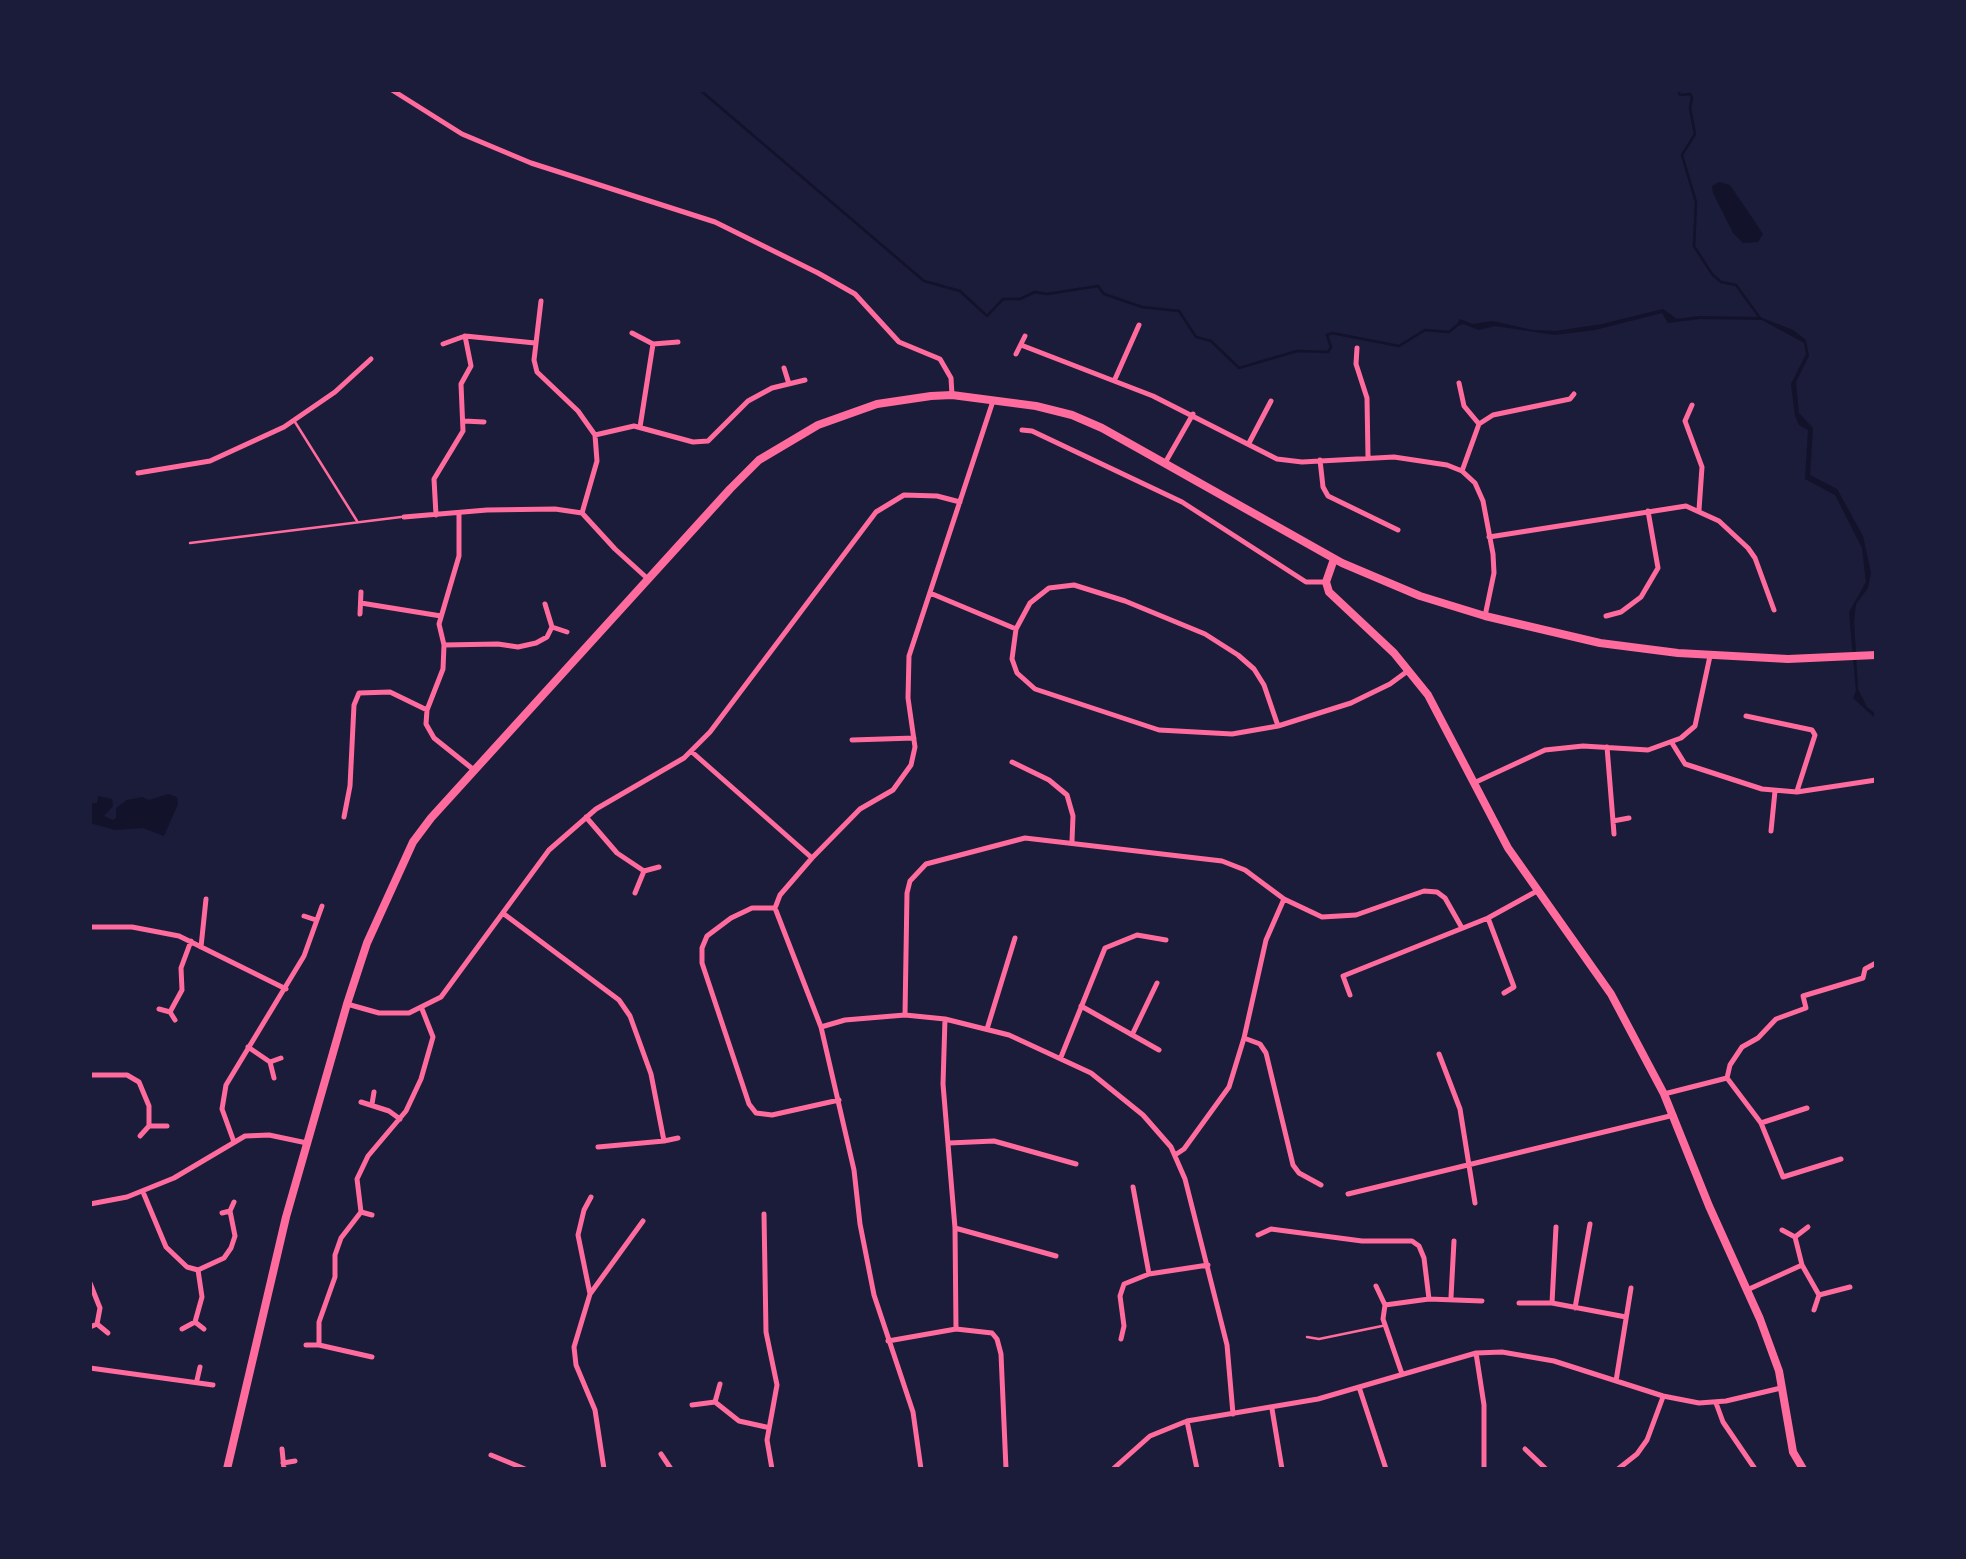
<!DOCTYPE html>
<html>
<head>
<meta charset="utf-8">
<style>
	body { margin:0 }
	#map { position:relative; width:1966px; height:1559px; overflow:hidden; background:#1b1b3a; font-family:Figtree,sans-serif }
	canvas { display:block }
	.frame { position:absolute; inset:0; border:92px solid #1b1b3a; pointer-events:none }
</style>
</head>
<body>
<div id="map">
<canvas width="1966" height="1559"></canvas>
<div class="frame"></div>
</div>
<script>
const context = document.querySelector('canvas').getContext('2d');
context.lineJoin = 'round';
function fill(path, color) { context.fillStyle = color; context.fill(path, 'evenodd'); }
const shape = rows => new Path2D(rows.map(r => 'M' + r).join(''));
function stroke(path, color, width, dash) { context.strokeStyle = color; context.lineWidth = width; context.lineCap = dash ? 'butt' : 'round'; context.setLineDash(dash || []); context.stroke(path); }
const water = shape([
	[1719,182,1730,185,1763,234,1758,242,1743,243,1733,233,1713,193,1712,186],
	[1663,309,1677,319,1698,316,1760,317,1793,330,1806,340,1809,356,1796,382,1799,413,1813,428,1810,475,1837,489,1863,536,1871,573,1868,588,1856,604,1854,621,1858,689,1867,707,1876,714,1876,719,1853,698,1856,691,1849,612,1866,582,1862,548,1835,495,1805,479,1808,430,1799,425,1795,416,1791,384,1806,354,1804,343,1762,320,1700,319,1668,323,1662,313,1595,330,1555,335,1495,326,1479,330,1463,324,1455,327,1460,319,1473,324,1492,321,1533,330,1556,331,1602,324],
	[168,794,177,797,178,804,164,836,143,828,115,830,90,823,90,803,97,803,98,796,112,799,113,806,104,816,113,820,116,818,116,808,127,800,142,797,149,800]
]);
const stream = shape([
	[700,90,924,281,960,291,987,316,1003,299,1020,299,1035,292,1047,294,1098,286,1104,294,1142,307,1179,311,1196,337,1211,341,1239,368,1297,351,1328,352,1331,347,1327,335,1332,333,1399,346,1425,330,1449,332,1456,326],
	[1678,90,1680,95,1690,94,1692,98,1690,108,1695,134,1682,155,1696,202,1694,246,1712,274,1721,282,1736,285,1760,318]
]);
const service = shape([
	[295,422,357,521],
	[190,543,401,517],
	[1307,1337,1319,1339,1382,1326]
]);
const minor = shape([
	[392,90,462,134,531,163,715,222,818,273,855,294,899,342,940,359,951,378,952,395],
	[541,301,534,360,537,372,578,411,595,435,597,461,582,513],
	[632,333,653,344,640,427],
	[443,344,465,336,535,343],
	[653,344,678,342],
	[1021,345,1153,396,1277,459,1302,462,1394,457,1447,465,1462,471,1475,483,1483,501,1493,554,1494,573,1485,616],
	[1357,348,1356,364,1367,398,1368,457],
	[1016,354,1025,336],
	[784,368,789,384],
	[1115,379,1139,325],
	[1459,383,1464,406,1479,424],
	[1692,405,1685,421,1702,467,1699,510],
	[464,421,484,422],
	[1022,430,1032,431,1182,502,1306,582,1326,582],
	[595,435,634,426,693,442,708,441,748,401,772,388,805,380],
	[1249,443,1271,401],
	[1320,460,1323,487,1328,496,1398,530],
	[1165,463,1193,414],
	[1462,471,1479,424,1493,415,1570,399,1574,394],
	[138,473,210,461,284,427,335,392,371,359],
	[459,513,459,556,439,624,444,645,443,669,427,710,426,724,434,738,474,770],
	[436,515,434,479,463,431,461,384,471,366,465,336],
	[404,517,487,510,555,509,582,513,615,549,648,579],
	[1489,537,1686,506,1719,521,1748,548,1755,558,1774,610],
	[930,593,1016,629,1012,659,1017,673,1035,689,1159,730,1232,734,1278,726,1351,703,1390,684,1409,670],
	[361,603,441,616],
	[545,604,552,627,567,632],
	[360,614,361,592],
	[1606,616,1621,612,1641,597,1658,568,1648,511],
	[1016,629,1030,603,1049,588,1074,585,1125,601,1205,634,1238,655,1254,669,1264,685,1278,726],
	[444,645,498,644,518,647,536,643,547,637,552,627],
	[1746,716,1812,730,1815,735,1797,791],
	[852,740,914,738],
	[1672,743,1685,764,1762,789,1797,792,1876,780],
	[1607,747,1613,821,1629,818],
	[692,752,812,858],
	[1012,762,1049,780,1067,795,1073,816,1072,841],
	[1476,782,1545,750,1583,746,1648,750,1681,738,1695,726,1710,656],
	[344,817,350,786,354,705,359,693,390,692,427,710],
	[586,817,617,853,644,871,635,893],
	[1613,821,1614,834],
	[1771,831,1775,791],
	[644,871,659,867],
	[775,908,752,908,731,918,707,936,702,948,702,963,749,1104,756,1113,772,1115,839,1100],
	[504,914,619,1000,630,1016,651,1074,664,1141,598,1147],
	[304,916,316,920],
	[1488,918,1514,987,1504,993],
	[90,927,132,927,179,936,286,989],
	[201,947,206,899],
	[1350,995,1343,976,1488,918,1537,891],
	[347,1004,379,1013,409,1013,441,997,549,850,596,809,684,758,710,732,876,512,904,495,937,496,960,502],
	[1081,1006,1159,1050],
	[159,1009,170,1012,175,1020],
	[170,1012,182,990,181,968,191,941],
	[905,1015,907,893,910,881,926,864,1025,838,1222,861,1245,870,1284,899,1322,917,1356,915,1424,891,1437,892,1445,898,1462,928],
	[945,1019,943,1084,955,1228,956,1329],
	[821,1027,845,1020,905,1015,945,1019,1009,1035,1091,1073,1143,1115,1171,1147,1185,1179,1227,1345,1233,1414],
	[987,1029,1015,938],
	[1132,1035,1157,983],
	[1244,1038,1260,1044,1266,1053,1293,1165,1299,1173,1321,1185],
	[248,1047,270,1062,274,1078],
	[1439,1054,1460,1109,1475,1203],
	[1061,1057,1105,948,1137,935,1166,940],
	[270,1062,281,1058],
	[90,1075,127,1075,139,1082,149,1106,149,1126],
	[1727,1078,1730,1065,1742,1047,1758,1038,1776,1019,1806,1008,1803,996,1863,978,1865,969,1876,963],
	[1664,1094,1727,1078,1761,1123,1783,1177,1841,1159],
	[361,1102,389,1111,400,1119],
	[372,1104,374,1092],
	[1761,1123,1807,1108],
	[140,1136,149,1126,167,1126],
	[664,1141,678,1138],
	[234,1142,222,1109,226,1085,304,956,322,906],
	[949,1143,994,1141,1076,1164],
	[1175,1155,1184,1149,1229,1087,1244,1038,1266,940,1284,899],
	[1133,1187,1149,1274],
	[143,1192,166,1247,187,1267,198,1270,224,1258,231,1248,235,1236,230,1211],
	[1348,1194,1674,1115],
	[90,1204,127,1197,174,1178,245,1136,269,1135,307,1143],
	[222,1213,230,1211,234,1202],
	[764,1214,766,1332,777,1385,767,1440,772,1469],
	[372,1215,361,1212,357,1179,368,1156,406,1111,421,1079,433,1037,422,1009],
	[955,1228,1056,1256],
	[1782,1230,1795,1237],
	[1258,1235,1271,1229,1362,1241,1412,1241,1419,1246,1424,1258,1429,1299,1385,1305,1383,1319,1402,1374],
	[1802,1265,1795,1237,1808,1227],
	[90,1283,100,1308,97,1324],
	[1376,1286,1385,1305],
	[1747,1290,1802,1265,1819,1295,1850,1287],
	[590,1294,578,1235,584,1210,591,1197],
	[1451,1297,1454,1241],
	[1429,1299,1482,1301],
	[1519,1303,1552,1303,1626,1317],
	[1552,1303,1556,1227],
	[1575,1308,1590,1224],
	[1814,1310,1819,1295],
	[195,1322,202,1297,198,1270],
	[90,1327,97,1324,108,1333],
	[182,1329,195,1322,204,1329],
	[1121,1339,1124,1326,1120,1296,1124,1284,1149,1274,1208,1265],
	[888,1341,956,1329,992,1333,997,1339,1001,1354,1006,1469],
	[306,1345,319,1345,319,1322,335,1277,335,1255,341,1238,361,1212],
	[319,1345,372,1357],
	[1476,1353,1484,1405,1484,1469],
	[90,1368,213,1385],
	[197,1380,200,1367],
	[1616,1381,1631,1288],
	[1359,1387,1386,1469],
	[715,1402,720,1384],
	[1716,1403,1723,1422,1755,1469],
	[692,1405,715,1402,739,1421,766,1427],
	[1272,1409,1282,1469],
	[1187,1421,1197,1469],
	[282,1449,284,1469],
	[1525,1449,1546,1469],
	[661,1454,671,1469],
	[491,1455,525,1469],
	[283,1463,295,1461],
	[604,1469,595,1410,576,1365,574,1347,590,1294,643,1221],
	[921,1469,913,1412,874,1295,860,1224,854,1170,821,1027,775,908,780,895,812,858,860,809,893,790,911,765,915,747,908,698,909,656,993,401],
	[1113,1469,1150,1436,1187,1421,1318,1399,1476,1353,1502,1352,1554,1361,1663,1396,1699,1403,1726,1401,1781,1388],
	[1618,1469,1637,1454,1647,1440,1663,1397]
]);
const tertiary = shape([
	[1334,559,1326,582,1329,592,1394,653,1428,695,1508,848,1611,994,1664,1094,1709,1206,1760,1319,1779,1371,1793,1452,1803,1469],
	[227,1469,286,1217,347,1004,367,943,413,842,431,818,730,489,759,460,818,425,877,404,931,396,952,395,1036,406,1072,415,1102,428,1342,563,1420,596,1485,616,1600,643,1678,653,1788,659,1876,655]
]);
fill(water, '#12122b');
stroke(stream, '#12122b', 2.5);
stroke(service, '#ff6b9d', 2.5);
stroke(minor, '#ff6b9d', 5);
stroke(tertiary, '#ff6b9d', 8);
</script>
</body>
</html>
